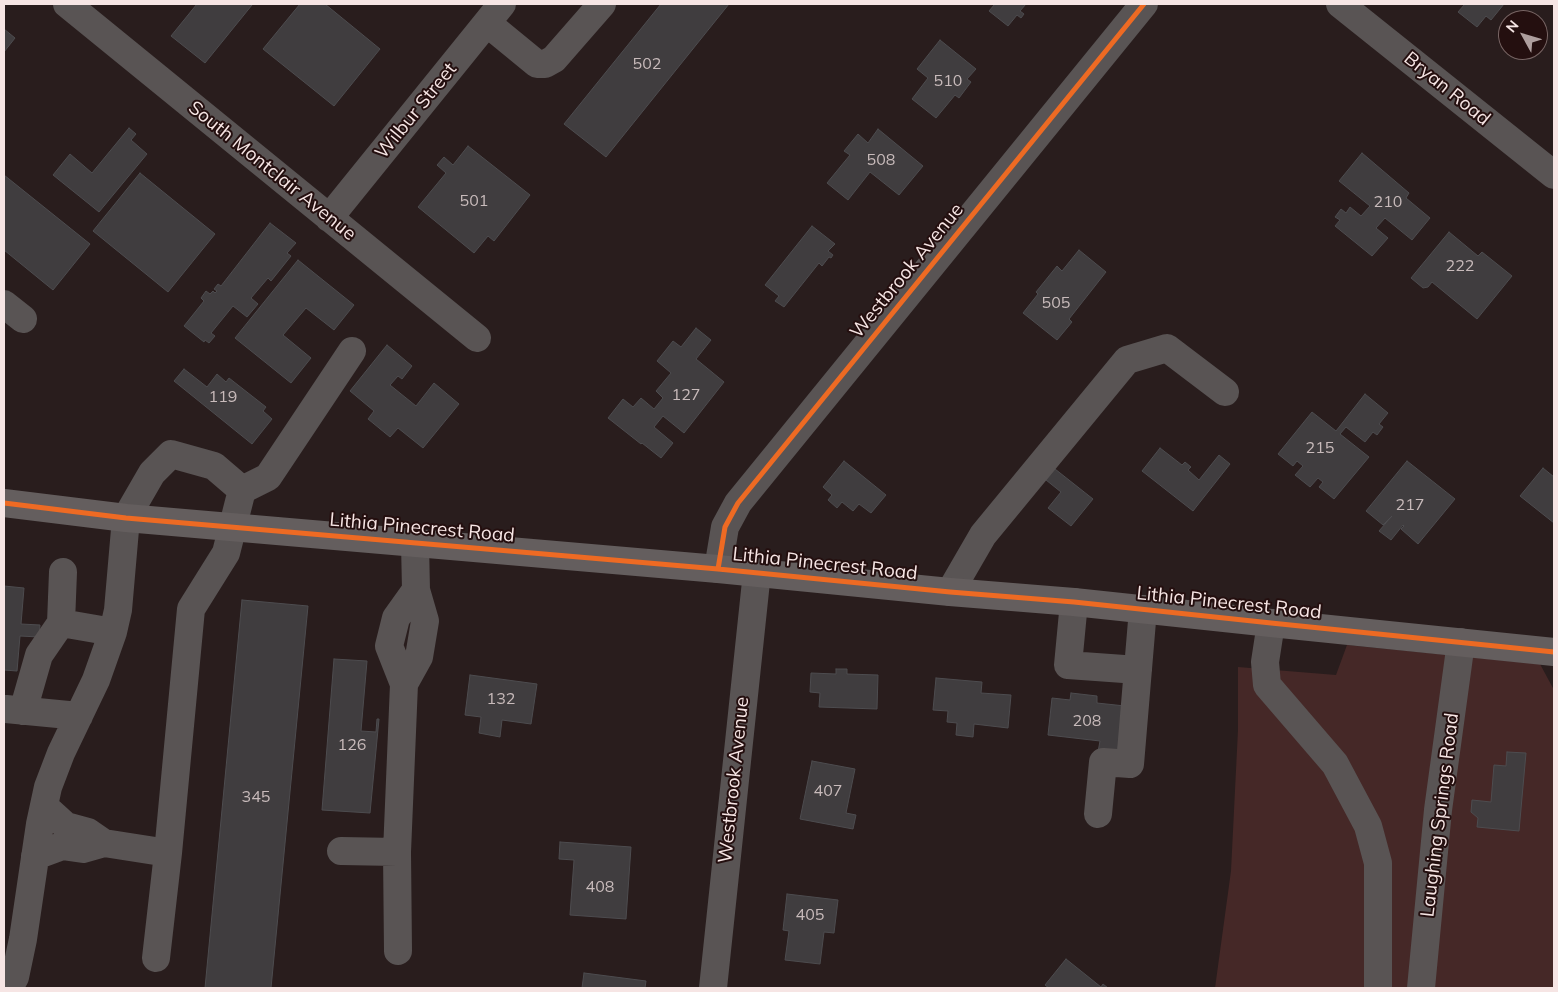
<!DOCTYPE html>
<html>
<head>
<meta charset="utf-8">
<style>
	body { margin:0 }
	#map { position:relative; width:1558px; height:992px; overflow:hidden; background:#291d1d; font-family:Mulish,sans-serif }
	canvas { display:block }
	.frame { position:absolute; inset:0; border:5px solid #f6e5e4; pointer-events:none }
	.north { position:absolute; left:1498px; top:10px; width:50px; height:50px; box-sizing:border-box; background:#240f0f; border:1px solid #786564; border-radius:50%; rotate:309deg; font-size:14px; font-weight:700; line-height:20px; text-align:center; color:#f6e5e4 }
	.north::after { content:''; display:block; margin:auto; width:18px; height:22px; background:#ae9f9e; clip-path:polygon(50% 0,100% 100%,50% 72%,0 100%) }
</style>
</head>
<body>
<div id="map">
<canvas width="1558" height="992"></canvas>
<div class="frame"></div>
<div class="north">N</div>
</div>
<script>
const context = document.querySelector('canvas').getContext('2d');
context.lineJoin = 'round';
function fill(path, color) { context.fillStyle = color; context.fill(path, 'evenodd'); }
const shape = rows => new Path2D(rows.map(r => 'M' + r).join(''));
function stroke(path, color, width, dash) { context.strokeStyle = color; context.lineWidth = width; context.lineCap = dash ? 'butt' : 'round'; context.setLineDash(dash || []); context.stroke(path); }
function label(font, color, halo, rows, align = 'center') {
  context.font = font + ' Mulish,sans-serif'; context.lineWidth = 4; context.setLineDash([]); context.textBaseline = 'middle'; context.strokeStyle = halo; context.fillStyle = color; for (const [text, x, y, turn = 0] of rows) {
    context.save(); context.translate(x, y); context.rotate((+turn || 0) * Math.PI / 180); context.textAlign = isNaN(turn) ? turn : align; if (halo) context.strokeText(text, 0, 0); context.fillText(text, 0, 0); context.restore();
  }
}
const green = shape([
	[1347,645,1540,664,1554,690,1554,988,1215,988,1231,871,1238,730,1238,667,1336,675]
]);
const building = shape([
	[197,4,250,4,252,5,205,63,171,36,197,4],
	[300,4,325,4,380,49,334,106,263,49,300,4],
	[661,4,729,4,606,157,564,124,661,4],
	[995,4,1026,4,1020,11,1024,14,1021,18,1017,15,1008,26,989,11,995,4],
	[1465,4,1504,4,1491,20,1486,16,1477,27,1458,12,1465,4],
	[4,29,15,38,4,52,4,29],
	[940,40,976,69,967,79,971,82,959,98,955,95,936,118,912,99,928,78,917,69,940,40],
	[129,128,136,134,131,140,147,154,99,212,53,175,70,154,92,173,129,128],
	[878,129,923,166,899,195,870,172,848,200,827,183,850,155,844,151,858,134,868,143,878,129],
	[468,146,530,195,494,241,488,236,474,253,418,207,446,173,437,165,444,157,453,165,468,146],
	[1362,153,1409,193,1406,198,1430,218,1412,240,1385,218,1376,228,1388,238,1372,256,1335,226,1340,220,1335,217,1341,209,1346,213,1350,207,1361,216,1370,206,1339,181,1362,153],
	[140,173,215,234,168,292,93,231,140,173],
	[4,175,90,244,53,290,4,250,4,175],
	[270,223,296,243,287,253,291,256,271,281,268,278,251,298,258,304,247,317,233,306,211,333,215,336,209,343,205,340,204,342,184,326,204,301,201,298,206,291,210,294,213,291,215,293,217,291,214,289,218,284,221,286,270,223],
	[812,226,835,244,828,251,833,255,831,258,829,257,822,266,819,263,784,307,775,301,779,296,765,285,812,226],
	[1449,232,1478,256,1482,252,1512,276,1477,319,1432,282,1428,287,1423,288,1411,278,1449,232],
	[1079,250,1106,272,1069,319,1072,322,1057,340,1023,313,1038,294,1036,292,1057,266,1062,271,1079,250],
	[298,260,354,305,334,330,306,308,283,335,311,358,291,383,235,338,298,260],
	[696,328,711,340,696,359,724,382,684,433,663,416,654,427,673,443,661,458,642,443,641,444,608,418,623,399,633,407,641,398,654,409,663,398,656,391,671,373,657,361,673,341,681,347,696,328],
	[387,345,412,366,402,379,398,376,390,385,416,406,434,383,459,404,423,448,398,428,390,437,368,419,374,411,350,391,387,345],
	[184,369,207,387,217,374,226,382,229,378,266,407,263,411,272,419,252,444,174,381,184,369],
	[1365,394,1388,413,1379,424,1383,427,1377,435,1373,432,1365,442,1346,427,1340,434,1369,457,1334,499,1319,487,1323,482,1318,478,1310,487,1295,475,1303,466,1297,461,1293,466,1278,454,1312,412,1336,431,1365,394],
	[1160,448,1182,465,1185,462,1191,467,1188,470,1199,480,1219,455,1230,464,1193,511,1142,471,1160,448],
	[844,461,886,495,871,513,859,504,853,511,842,502,837,508,828,500,832,495,823,487,844,461],
	[1407,461,1455,499,1418,544,1401,529,1404,526,1403,525,1391,540,1379,531,1392,516,1383,525,1366,511,1407,461],
	[1543,468,1554,477,1554,523,1520,496,1543,468],
	[1055,469,1093,499,1071,526,1048,508,1061,492,1046,480,1055,469],
	[4,586,24,588,21,624,40,625,39,637,20,636,17,671,4,670,4,586],
	[242,600,308,606,271,988,205,988,242,600],
	[334,659,367,661,361,731,376,732,377,719,379,719,370,813,322,810,334,659],
	[836,669,847,669,847,674,878,675,877,709,819,707,820,693,810,692,811,673,836,674,836,669],
	[470,675,537,684,531,724,502,720,500,737,479,733,481,717,465,715,470,675],
	[936,678,982,682,981,693,1011,695,1008,728,974,724,973,737,956,735,957,723,947,722,948,711,933,710,936,678],
	[1071,693,1097,696,1097,703,1125,706,1117,754,1098,752,1100,741,1048,735,1052,698,1070,700,1071,693],
	[1507,752,1526,753,1519,831,1477,827,1478,818,1471,812,1472,800,1491,802,1494,765,1506,766,1507,752],
	[812,761,855,769,846,813,856,815,853,829,800,819,812,761],
	[560,842,631,847,626,919,570,915,574,860,559,859,560,842],
	[787,894,838,900,834,933,824,932,820,964,785,960,789,931,783,930,787,894],
	[1066,959,1101,987,1103,984,1108,988,1049,988,1045,985,1066,959],
	[584,973,646,981,645,988,582,988,584,973]
]);
const minor = shape([
	[67,4,477,338],
	[1340,4,1554,175],
	[487,23,537,64,545,64,554,59,602,4],
	[329,218,502,4],
	[4,304,23,319],
	[242,490,268,477,352,351],
	[718,569,725,527,738,503,1144,4],
	[950,592,983,535,1127,360,1167,348,1225,392],
	[1074,602,1068,665,1138,670],
	[61,623,63,572],
	[1271,623,1265,662,1267,685,1335,764,1368,826,1378,863,1378,988],
	[404,684,419,657,425,621,416,590,415,543],
	[6,709,79,716],
	[23,711,39,655,61,623,113,632],
	[44,806,66,826,88,832,104,843],
	[1098,814,1103,762,1130,764,1143,609],
	[341,851,397,852],
	[35,856,62,846,83,849,104,843,168,853],
	[398,951,397,852,404,684,389,646,396,618,416,590],
	[9,988,15,977,23,939,40,824,48,787,61,753,96,680,113,632,118,610,126,518,152,473,171,454,214,466,242,490,226,553,191,609,168,853,156,958],
	[713,988,757,572],
	[1421,988,1438,810,1461,642]
]);
const major = shape([
	[4,503,126,518,718,569,950,592,1074,602,1271,623,1554,652]
]);
const cycleway = shape([
	[4,503,126,518,718,569,950,592,1074,602,1271,623,1554,652],
	[718,569,725,527,738,503,1144,4]
]);
const numberNames = [
	["502",647,64],
	["510",948,81],
	["508",881,160],
	["501",474,201],
	["210",1388,202],
	["222",1460,266],
	["505",1056,303],
	["127",686,395],
	["119",223,397],
	["215",1320,448],
	["217",1410,505],
	["132",501,699],
	["208",1087,721],
	["126",352,745],
	["407",828,791],
	["345",256,797],
	["408",600,887],
	["405",810,915]
];
const streetNames = [
	["Bryan Road",1447,89,39],
	["Wilbur Street",416,111,-51],
	["South Montclair Avenue",272,171,39],
	["Westbrook Avenue",907,271,-51],
	["Lithia Pinecrest Road",422,528,5],
	["Lithia Pinecrest Road",825,564,6],
	["Lithia Pinecrest Road",1229,603,6],
	["Westbrook Avenue",734,780,-84],
	["Laughing Springs Road",1440,815,-83]
];
fill(green, '#452827');
fill(building, '#403d3f');
stroke(building, '#4d4c4f', 1);
stroke(minor, '#595454', 28);
stroke(major, '#645e5e', 28);
stroke(cycleway, '#ed6a23', 5);
label('16px', '#c8bbbb', null, numberNames);
label('19px', '#f6e5e4', '#240f0f', streetNames);
</script>
</body>
</html>
